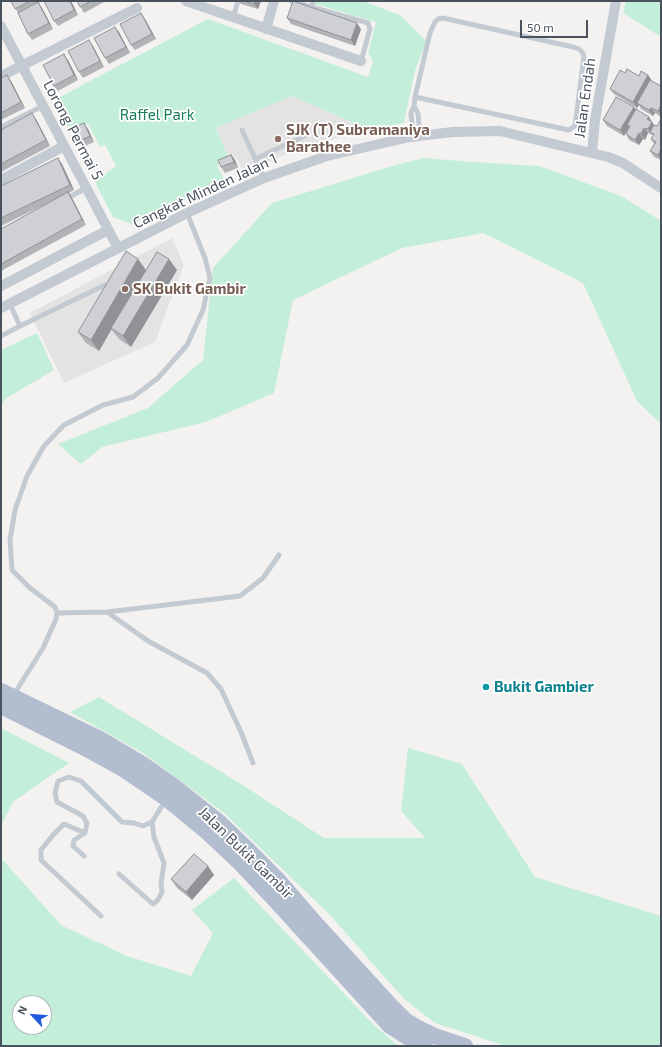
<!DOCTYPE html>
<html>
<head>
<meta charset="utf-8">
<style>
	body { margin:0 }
	#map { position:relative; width:662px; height:1047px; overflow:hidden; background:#f4f2f1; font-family:"Exo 2",sans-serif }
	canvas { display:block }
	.frame { position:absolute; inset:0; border:2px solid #4a525e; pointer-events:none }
	.north { position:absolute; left:12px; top:995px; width:40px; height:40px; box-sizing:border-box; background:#fff; border:1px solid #b7babf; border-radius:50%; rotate:296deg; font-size:11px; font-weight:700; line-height:16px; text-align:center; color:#4a525e }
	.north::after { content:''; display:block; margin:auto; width:14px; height:18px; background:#205bdf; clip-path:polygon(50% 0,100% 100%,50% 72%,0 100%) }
	.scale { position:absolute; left:520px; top:20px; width:68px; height:18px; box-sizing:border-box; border:2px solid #4a525e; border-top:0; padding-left:5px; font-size:12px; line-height:14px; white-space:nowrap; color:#4a525e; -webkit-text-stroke:3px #fff; paint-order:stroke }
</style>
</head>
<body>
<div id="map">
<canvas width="662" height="1047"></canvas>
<div class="frame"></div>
<div class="north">N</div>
<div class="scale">50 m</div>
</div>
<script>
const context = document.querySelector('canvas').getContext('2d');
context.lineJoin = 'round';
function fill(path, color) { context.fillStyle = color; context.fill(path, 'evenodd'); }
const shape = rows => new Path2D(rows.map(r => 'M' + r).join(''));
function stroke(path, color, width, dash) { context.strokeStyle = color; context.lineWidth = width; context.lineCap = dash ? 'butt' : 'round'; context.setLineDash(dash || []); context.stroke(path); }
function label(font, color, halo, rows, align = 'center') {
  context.font = font + ' "Exo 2",sans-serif'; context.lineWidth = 3.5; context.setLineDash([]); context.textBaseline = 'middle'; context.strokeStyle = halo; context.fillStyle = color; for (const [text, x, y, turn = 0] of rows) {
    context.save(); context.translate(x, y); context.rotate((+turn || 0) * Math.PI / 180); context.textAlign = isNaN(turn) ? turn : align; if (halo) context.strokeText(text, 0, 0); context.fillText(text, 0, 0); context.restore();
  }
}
const education = shape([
	[292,96,370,130,303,147,243,173,236,157,229,160,216,128],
	[172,238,184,265,155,342,64,383,30,313]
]);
const green = shape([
	[316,1,362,1,400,15,426,41,415,71,404,123,370,130,292,96,216,128,229,160,217,165,225,181,182,200,132,224,113,217,95,182,116,166,105,145,100,147,88,124,71,133,54,100,208,19,368,77,373,62,372,58,368,54,376,22,315,4],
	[626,1,661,1,661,37,623,13],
	[424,158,460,161,539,166,621,196,661,221,661,424,637,401,583,283,483,233,402,248,293,300,274,393,206,422,102,447,81,464,58,444,148,408,203,360,213,268,272,203,392,166],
	[37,333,54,370,5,399,1,407,1,350],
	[99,697,244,786,324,838,425,838,401,811,408,748,462,764,535,877,661,916,661,1046,506,1046,435,1023,404,999,329,914,224,813,143,753,70,712],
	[1,728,69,763,14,801,1,825],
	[1,858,61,925,127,956,191,976,213,933,192,910,234,878,371,1022,398,1046,1,1046],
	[20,1003,44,1003,44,1027,20,1027]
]);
const service = shape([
	[291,1,368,23,370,29,361,61],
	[312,7,313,1],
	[233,18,238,1],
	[414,106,418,113,420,136],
	[1,127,43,106],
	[242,130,264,178],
	[413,137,411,113,414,106,415,97,430,33,435,22,438,19,443,18,573,47,579,49,583,53,584,57,575,126,569,130,415,97],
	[255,159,307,135],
	[66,199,86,188],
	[20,326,105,285],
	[1,336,20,326,10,304],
	[107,612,240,596,263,578,279,555],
	[57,613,107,612,148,641,207,673,221,689,241,732,253,763],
	[13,696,43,648,56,619,57,613,55,607,30,588,12,570,10,540,15,510,27,476,44,446,64,425,103,405,133,397,158,378,187,345,203,310,210,278,205,258,187,213],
	[85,833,64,824,53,835,41,850,41,860,101,916],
	[84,856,73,846,74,840,85,833,87,823,83,816,57,802,55,793,58,781,69,777,81,781,122,822,134,823,143,826,152,822],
	[119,874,153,904,158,900,162,892,161,884,164,863,154,837,152,822,165,801]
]);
const minor = shape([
	[186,1,361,61],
	[1,26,118,248],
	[266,29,274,1],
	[1,76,137,8],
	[592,153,595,120,616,1],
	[1,180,64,146],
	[1,286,108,230],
	[1,308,187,213,264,178,327,156,410,137,453,132,500,131,608,157,623,163,661,188]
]);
const primary = shape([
	[1,691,100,739,144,765,175,787,219,822,242,844,279,881,317,925,391,1006,405,1020,418,1028,435,1036,465,1046],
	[1,706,85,748,123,769,167,799,206,831,241,864,275,900,390,1026,412,1040,425,1046]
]);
const wall = shape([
	[11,1,38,1,40,4,39,4,42,8,53,29,32,40,28,34,18,13],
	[71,1,78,15,58,26,54,21],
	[77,1,104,1,104,2,84,13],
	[239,1,261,1,258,9,241,4],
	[287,18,361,29,355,46,291,24],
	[145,19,156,39,135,50,131,45],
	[119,32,130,53,109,64,105,58],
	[93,46,104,67,83,78,79,72],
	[68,60,78,80,58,91,54,86],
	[625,73,639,76,648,75,652,81,661,86,661,117,655,113,653,116,641,109,639,105,637,108,614,94,610,89],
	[1,78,11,81,25,108,1,120],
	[636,110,649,117,654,125,657,126,661,121,661,160,654,157,650,151,654,144,651,139,653,135,652,135,648,133,645,140,643,139,639,145,629,140,626,134,629,127,624,136,607,126,603,120],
	[36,119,50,146,1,172,1,130],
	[88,129,94,142,85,146,81,140],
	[231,155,235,160,238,168,225,173,221,167],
	[62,164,74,190,69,193,72,198,86,225,1,271,1,229,50,202,1,226,1,186],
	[146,270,177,270,131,347,119,339,111,329,99,351,86,343,78,332],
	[214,875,192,900,177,888,171,879]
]);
const shadedWall = shape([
	[70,1,71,1,78,15,74,10],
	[255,1,261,1,258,9,254,4],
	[38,2,42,8,53,29,49,23],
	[141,13,145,19,156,39,152,34],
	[357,23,361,29,355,46,351,40],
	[115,27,119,32,130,53,126,47],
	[89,40,93,46,104,67,100,61],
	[64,54,68,60,78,80,74,75],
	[7,75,11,81,25,108,21,102],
	[648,75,652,81,637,103,639,105,637,108,633,102],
	[661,105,661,116,658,111],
	[634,107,638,112,627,125,629,127,624,136,620,130],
	[651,108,655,113,653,116,649,110],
	[32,113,36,119,50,146,46,140],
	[649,117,656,128,650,132,652,135,648,129,647,119],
	[84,123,88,129,94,142,90,136],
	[644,128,648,133,645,140,641,134],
	[639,133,643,139,639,145,635,140],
	[661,149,661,160,658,155],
	[231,155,235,160,238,168,234,162],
	[58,158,62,164,74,190,70,185],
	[68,192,72,198,86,225,82,219],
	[138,259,146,270,99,351,91,340],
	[169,259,177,270,131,347,123,336],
	[208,866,214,875,192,900,186,892]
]);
const building = shape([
	[11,1,30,1,15,9,11,1],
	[44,1,70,1,74,10,54,21,44,1],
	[77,1,91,1,80,7,77,1],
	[246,1,255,1,254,4,246,1],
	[293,1,357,23,351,40,287,18,293,1],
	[38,2,49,23,28,34,18,13,38,2],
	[141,13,152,34,131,45,120,24,141,13],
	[115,27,126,47,105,58,94,38,115,27],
	[89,40,100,61,79,72,68,51,89,40],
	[64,54,74,75,54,86,43,65,64,54],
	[627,69,639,76,641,71,648,75,633,102,610,89,620,70,625,73,627,69],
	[7,75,21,102,1,113,1,78,7,75],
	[650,80,661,86,661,105,658,111,651,108,649,110,637,103,650,80],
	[616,97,634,107,620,130,603,120,616,97],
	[636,109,649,117,647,119,652,122,648,129,644,128,641,134,639,133,635,140,626,134,630,126,627,125,636,109],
	[32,113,46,140,1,164,1,130,32,113],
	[660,121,661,121,661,149,658,155,650,151,656,142,651,139,654,134,650,132,654,125,657,126,660,121],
	[84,123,90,136,81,140,75,127,84,123],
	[231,155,234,162,221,167,218,160,231,155],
	[58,158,70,185,1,218,1,186,58,158],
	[68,192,82,219,1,264,1,229,68,192],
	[126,251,138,259,91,340,78,332,126,251],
	[157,252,169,259,123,336,111,328,157,252],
	[194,854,208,866,186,892,171,879,194,854]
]);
const markers = [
	[278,139,4,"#8d6e63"],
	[125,289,4,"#8d6e63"],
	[486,687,4,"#0f9aa8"]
];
const streetNames = [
	["Jalan Endah",585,98,-82],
	["Lorong Permai 5",73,130,62],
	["Cangkat Minden Jalan 1",205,191,-25],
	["Jalan Bukit Gambir",246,853,44]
];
const parkNames = [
	["Raffel Park",157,115]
];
const educationNames = [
	["SJK (T) Subramaniya",286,130],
	["Barathee",286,147],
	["SK Bukit Gambir",133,289]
];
const cultureNames = [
	["Bukit Gambier",494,687]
];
fill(education, '#e4e3e3');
fill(green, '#c3eed9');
stroke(service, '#c3cad2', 5);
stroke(minor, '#c3cad2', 10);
stroke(primary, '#b2bdcf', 16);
fill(wall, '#b2b3b7');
fill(shadedWall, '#919295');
fill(building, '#cfd0d5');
stroke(building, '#919295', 1);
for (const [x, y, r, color] of markers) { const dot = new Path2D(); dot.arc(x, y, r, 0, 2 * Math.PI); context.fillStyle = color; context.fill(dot); stroke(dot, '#fff', 1.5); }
label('15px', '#4a525e', '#fff', streetNames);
label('15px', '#1b7f5a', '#fff', parkNames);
label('bold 15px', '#785e54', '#fff', educationNames, 'left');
label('bold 15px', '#0d838f', '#fff', cultureNames, 'left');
</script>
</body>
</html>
